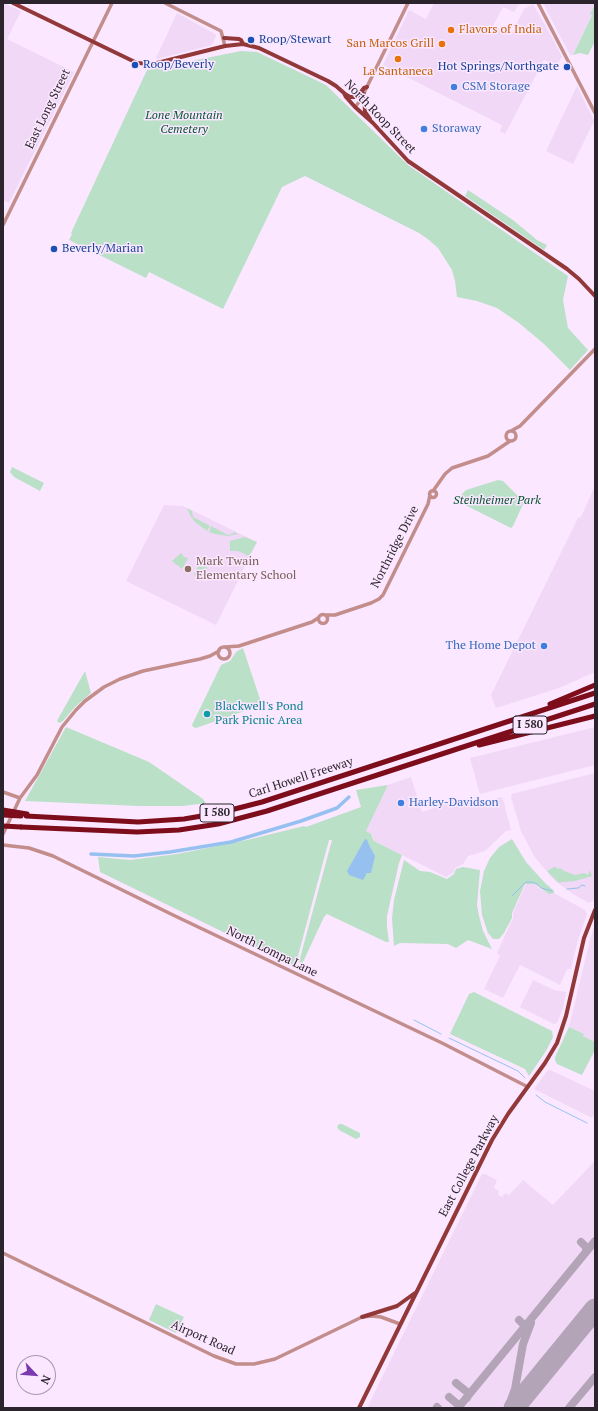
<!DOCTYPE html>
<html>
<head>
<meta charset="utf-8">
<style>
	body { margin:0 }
	#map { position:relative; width:598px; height:1411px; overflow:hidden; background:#fbe7ff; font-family:"PT Serif",serif }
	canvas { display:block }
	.frame { position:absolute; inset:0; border:4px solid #2c242d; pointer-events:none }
	.north { position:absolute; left:16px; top:1355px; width:40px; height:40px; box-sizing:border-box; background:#fbe7ff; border:1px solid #a899ab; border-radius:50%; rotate:116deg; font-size:11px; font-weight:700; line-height:16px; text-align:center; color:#2c242d }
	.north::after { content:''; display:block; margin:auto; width:14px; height:18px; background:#7a39ad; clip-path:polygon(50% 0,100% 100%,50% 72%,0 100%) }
</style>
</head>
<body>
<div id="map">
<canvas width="598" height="1411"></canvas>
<div class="frame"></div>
<div class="north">N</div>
</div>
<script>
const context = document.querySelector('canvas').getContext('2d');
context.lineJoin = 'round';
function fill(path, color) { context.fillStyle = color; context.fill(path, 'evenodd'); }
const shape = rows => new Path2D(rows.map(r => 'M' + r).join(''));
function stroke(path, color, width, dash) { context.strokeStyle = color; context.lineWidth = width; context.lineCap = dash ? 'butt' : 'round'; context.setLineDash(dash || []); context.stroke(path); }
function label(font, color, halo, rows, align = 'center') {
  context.font = font + ' "PT Serif",serif'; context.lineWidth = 3; context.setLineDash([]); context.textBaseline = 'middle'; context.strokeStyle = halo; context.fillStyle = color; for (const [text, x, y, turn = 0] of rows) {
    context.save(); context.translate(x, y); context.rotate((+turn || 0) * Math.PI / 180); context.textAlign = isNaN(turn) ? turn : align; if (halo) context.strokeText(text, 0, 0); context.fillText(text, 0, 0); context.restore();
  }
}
const built = shape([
	[3,3,21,11,7,39,74,72,9,203,3,200],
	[434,3,520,3,514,12,503,7,493,26,511,35,524,9,533,4,554,41,562,57,556,65,544,60,505,134,500,131,502,125,383,65,409,10,426,19],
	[543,3,595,3,591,13,592,14,573,55,570,55],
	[177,13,215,34,216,36,212,45,157,59,156,58],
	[577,86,594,121,573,164,546,151],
	[595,486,595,672,559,688,496,708,491,695,578,518,581,517],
	[164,505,183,506,257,542,216,625,126,581],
	[595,727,595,765,480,794,470,758],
	[595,773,595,898,594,900,589,903,573,894,554,880,534,856,521,831,511,797,512,794],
	[411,777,422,812,458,800,460,807,501,797,503,799,511,830,506,831,485,851,468,856,463,864,455,868,454,872,446,877,374,841,373,836,366,831,388,785],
	[526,884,535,884,540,889,549,893,554,893,585,910,587,914,578,940,571,969,567,969,560,985,520,965,503,998,484,989,500,956,497,953,513,918,513,913],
	[595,924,595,1042,583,1036,584,1034,569,1027,590,940],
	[533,980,554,990,566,992,563,1008,557,1023,554,1024,520,1007],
	[550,1070,595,1091,595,1113,592,1118,534,1089,547,1071],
	[595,1161,595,1408,367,1408,482,1174,485,1174,497,1180,494,1188,499,1191,498,1195,502,1197,505,1193,509,1195,523,1180,553,1205]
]);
const green = shape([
	[595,4,595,41,588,55,580,53,573,55,592,15,590,14],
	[241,51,257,52,326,85,408,165,568,276,563,300,568,328,588,350,570,370,544,344,519,323,497,308,477,301,457,297,455,281,452,270,438,248,429,240,419,233,305,176,282,187,223,309,149,272,146,278,69,240,72,234,71,233,147,70],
	[468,190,513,220,537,240,547,245,544,250,465,196],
	[12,467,44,483,40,491,14,477,10,472],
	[498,480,503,481,524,502,513,526,511,528,459,502,462,494,466,490],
	[187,508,192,511,193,517,210,526,207,531,195,522,190,515],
	[211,526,228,535,232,534,234,532,238,534,228,536,215,534,209,532],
	[245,537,257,542,249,556,238,551,230,551,230,541],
	[181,553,184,557,188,558,182,569,172,561],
	[199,564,207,567,207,578,194,575],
	[243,648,262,705,196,728,193,727,192,725,221,665,230,661,236,652],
	[85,671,91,693,75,707,62,722,59,723,57,721,58,719],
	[66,727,149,762,203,799,206,803,183,806,139,806,25,801],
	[388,785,366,831,371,834,374,841,402,855,399,863,387,916,387,927,389,942,386,942,327,914,324,917,302,964,299,962,332,840,329,840,295,967,100,872,98,857,130,860,177,854,247,840,304,826,306,827,361,807,356,790],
	[512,839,526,862,545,883,554,891,554,893,549,894,535,884,525,884,512,913,512,918,504,933,499,939,493,939,488,933,482,915,480,891,484,871,490,858,499,847],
	[404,860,420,871,430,872,447,879,454,874,456,869,463,867,480,870,477,905,479,916,483,931,492,949,468,940,456,948,448,944,400,943,394,946,392,918,394,900],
	[554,867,556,867,557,869,560,868,564,871,575,875,584,873,588,875,590,870,592,876,575,881,562,882,559,883,547,871],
	[474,992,552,1031,553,1037,546,1051,529,1076,525,1069,450,1034,469,994],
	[569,1027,584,1034,583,1036,595,1042,595,1050,582,1075,557,1064,555,1060,555,1057],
	[339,1124,342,1124,360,1133,360,1137,356,1139,339,1130,337,1127],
	[156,1304,184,1317,176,1333,149,1320]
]);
const water = shape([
	[365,839,367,840,370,847,375,856,371,873,367,873,363,880,349,875,347,871]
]);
const stream = shape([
	[567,889,578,888,582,885,585,886],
	[512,896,526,882,532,882,537,884,541,888,552,891],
	[414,1020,441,1034],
	[449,1038,518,1071,525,1078],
	[536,1095,545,1102,587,1123]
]);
const canal = shape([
	[91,854,134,856,170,852,231,842,301,821,337,808,349,797]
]);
const taxiway = shape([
	[581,1242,586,1247,586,1252],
	[519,1320,524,1325,525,1331],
	[456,1383,467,1392,468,1395,467,1398],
	[449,1397,456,1403],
	[437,1407,438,1408],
	[458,1408,595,1241],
	[508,1408,515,1389,523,1344,531,1323],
	[513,1408,519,1401],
	[569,1408,595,1377]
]);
const runway = shape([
	[514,1408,595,1309]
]);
const minor = shape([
	[165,3,221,31,225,46],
	[538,3,595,113],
	[355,107,360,101,408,3],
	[3,225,112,3],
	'506 436a5 5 0 1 1 10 0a5 5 0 1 1-10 0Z',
	[511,431,520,426,595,349],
	'429.5 494a3.5 3.5 0 1 1 7 0a3.5 3.5 0 1 1-7 0Z',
	[433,491,445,474,452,468,488,456,510,441],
	'318.5 619a4.5 4.5 0 1 1 9 0a4.5 4.5 0 1 1-9 0Z',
	[325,615,335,615,371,603,379,599,383,595,428,504,430,495],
	'218 653a6 6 0 1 1 12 0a6 6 0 1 1-12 0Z',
	[225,647,239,646,312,622,318,618],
	[3,792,20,798],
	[3,834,20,798,37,775,62,727,76,710,85,701,104,687,120,679,143,671,200,659,210,656,219,651],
	[3,845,29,848,53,856,173,915,442,1043,528,1087],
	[3,1253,214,1356,236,1364,254,1364,275,1359,362,1317,372,1316,381,1317,400,1324]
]);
const major = shape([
	[13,3,137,63,153,64,225,46,243,44,259,48,328,81,336,86,344,93,346,97,355,107,373,123,408,161,567,269,579,279,595,296],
	[224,38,239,39,241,40,243,44],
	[345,94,350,97,354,97,358,96,364,88,367,87],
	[364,94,365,112,370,119],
	[362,1317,397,1306,415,1293],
	[359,1408,492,1140,508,1114,545,1063,557,1043,566,1016,584,938,595,910]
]);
const highway = shape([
	[550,704,595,685],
	[479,745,595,716],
	[26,816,138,822,184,819,219,813,262,802,595,693],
	[21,827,137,832,179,830,218,824,267,811,595,704]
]);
const highwayBridge = shape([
	[3,810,27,814],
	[3,815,21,816],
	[3,826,21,827]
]);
const markers = [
	[451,30,4,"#e8710a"],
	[251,40,4,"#1a4fb4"],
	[442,44,4,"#e8710a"],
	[398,59,4,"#e8710a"],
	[135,65,4,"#1a4fb4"],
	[567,67,4,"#1a4fb4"],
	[454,87,4,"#3f7fe0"],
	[424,129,4,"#3f7fe0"],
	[54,249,4,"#1a4fb4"],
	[188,569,4,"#8d6e63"],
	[544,646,4,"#3f7fe0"],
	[207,714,4,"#0f9aa8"],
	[401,803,4,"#3f7fe0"]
];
const shields = [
	[530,725,34],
	[217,813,34]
];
const shieldNames = [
	["I 580",530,725],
	["I 580",217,813]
];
const foodNames = [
	["Flavors of India",459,30],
	["San Marcos Grill",434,44,"right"],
	["La Santaneca",398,72,"center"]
];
const transitNames = [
	["Roop/Stewart",259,40],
	["Roop/Beverly",143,65],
	["Hot Springs/Northgate",559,67,"right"],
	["Beverly/Marian",62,249]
];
const shopNames = [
	["CSM Storage",462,87],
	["Storaway",432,129],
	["The Home Depot",536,646,"right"],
	["Harley-Davidson",409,803]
];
const streetNames = [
	["East Long Street",48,109,-64],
	["North Roop Street",380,117,46],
	["Northridge Drive",395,547,-63],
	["Carl Howell Freeway",301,778,-18],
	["North Lompa Lane",272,952,26],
	["East College Parkway",469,1166,-62],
	["Airport Road",203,1338,24]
];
const parkNames = [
	["Lone Mountain",184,116],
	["Cemetery",184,130],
	["Steinheimer Park",497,501]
];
const educationNames = [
	["Mark Twain",196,562],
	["Elementary School",196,576]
];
const cultureNames = [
	["Blackwell's Pond",215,707],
	["Park Picnic Area",215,721]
];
fill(built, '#f1d8f6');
fill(green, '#bae0c8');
fill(water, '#95c0f0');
stroke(stream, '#95c0f0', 1);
stroke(canal, '#95c0f0', 3.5);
stroke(taxiway, '#b4a4b8', 8);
stroke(runway, '#b4a4b8', 21);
stroke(minor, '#c28d8a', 3.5);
stroke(major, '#923839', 4);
stroke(highway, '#7d0d1b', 5);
stroke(highwayBridge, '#7d0d1b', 5);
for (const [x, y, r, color] of markers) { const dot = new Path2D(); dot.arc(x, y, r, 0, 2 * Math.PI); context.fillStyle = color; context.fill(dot); stroke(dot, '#fbe7ff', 1.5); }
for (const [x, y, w] of shields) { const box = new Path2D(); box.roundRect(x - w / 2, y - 9, w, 18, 3); context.fillStyle = '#fbe7ff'; context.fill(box); stroke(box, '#2c242d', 1); }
label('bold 11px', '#2c242d', null, shieldNames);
label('12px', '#c56008', '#fbe7ff', foodNames, 'left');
label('12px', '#164399', '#fbe7ff', transitNames, 'left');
label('12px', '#366cbe', '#fbe7ff', shopNames, 'left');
label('12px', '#2c242d', '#fbe7ff', streetNames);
label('italic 12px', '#075431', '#fbe7ff', parkNames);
label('12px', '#785e54', '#fbe7ff', educationNames, 'left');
label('12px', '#0d838f', '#fbe7ff', cultureNames, 'left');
</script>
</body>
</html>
